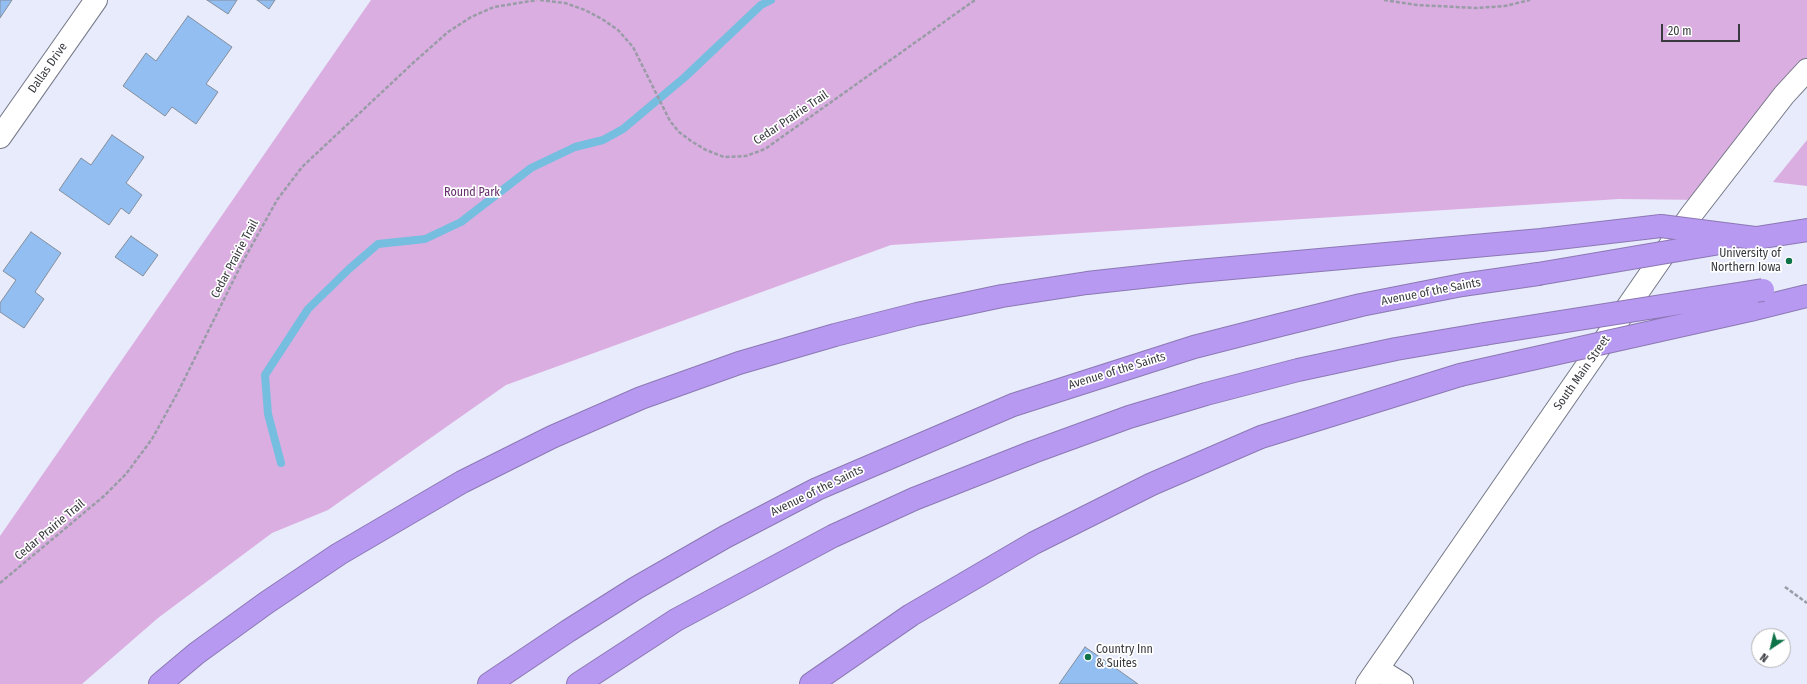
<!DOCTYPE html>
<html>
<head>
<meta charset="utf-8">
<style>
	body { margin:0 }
	#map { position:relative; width:1807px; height:684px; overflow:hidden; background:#e7ebfb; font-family:"Fira Sans Condensed",sans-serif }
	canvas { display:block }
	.north { position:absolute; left:1751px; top:628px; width:40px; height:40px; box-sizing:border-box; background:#fff; border:1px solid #b0b0b3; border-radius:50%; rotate:215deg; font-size:11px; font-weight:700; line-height:16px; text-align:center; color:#393a40 }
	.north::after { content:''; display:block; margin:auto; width:14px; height:18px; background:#0f7349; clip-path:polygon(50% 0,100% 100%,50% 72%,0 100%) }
	.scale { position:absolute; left:1661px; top:24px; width:79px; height:18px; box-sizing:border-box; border:2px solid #393a40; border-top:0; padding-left:5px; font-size:12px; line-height:14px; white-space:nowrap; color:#393a40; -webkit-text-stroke:3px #fff; paint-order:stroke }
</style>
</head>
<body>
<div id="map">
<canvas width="1807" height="684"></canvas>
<div class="north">N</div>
<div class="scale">20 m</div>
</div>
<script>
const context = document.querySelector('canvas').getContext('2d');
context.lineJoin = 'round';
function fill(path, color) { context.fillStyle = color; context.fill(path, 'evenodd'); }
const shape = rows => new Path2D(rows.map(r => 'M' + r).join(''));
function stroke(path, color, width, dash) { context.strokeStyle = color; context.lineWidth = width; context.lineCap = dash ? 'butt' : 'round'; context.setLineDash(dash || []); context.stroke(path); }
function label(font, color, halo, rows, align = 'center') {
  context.font = font + ' "Fira Sans Condensed",sans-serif'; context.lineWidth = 3.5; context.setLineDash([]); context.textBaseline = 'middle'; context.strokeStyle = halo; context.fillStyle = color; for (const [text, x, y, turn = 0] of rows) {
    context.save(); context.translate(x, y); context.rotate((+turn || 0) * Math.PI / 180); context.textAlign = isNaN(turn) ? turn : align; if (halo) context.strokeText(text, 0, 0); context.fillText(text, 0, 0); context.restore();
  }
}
const green = shape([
	[371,0,1807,0,1807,70,1703,200,1619,199,891,245,506,385,328,510,272,533,158,618,82,684,0,684,0,536],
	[1807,140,1807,186,1773,182]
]);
const stream = shape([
	[281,463,268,414,265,375,308,309,349,269,378,244,425,239,461,222,531,168,575,147,603,140,623,129,685,77,761,5,771,0]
]);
const building = shape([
	[0,0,12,0,0,18,0,0],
	[207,0,237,0,228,14,207,0],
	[257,0,275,0,269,9,257,0],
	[188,16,232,47,206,84,218,92,196,124,172,107,165,116,123,86,146,53,156,61,188,16],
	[112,135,144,157,126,183,142,195,129,214,121,208,109,225,59,190,81,158,91,165,112,135],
	[31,232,61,253,35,292,44,299,24,328,0,312,0,303,16,280,3,271,31,232],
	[131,236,158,255,143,276,115,257,131,236],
	[1085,647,1114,667,1138,684,1059,684,1085,647]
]);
const path = shape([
	[540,0,565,3,585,10,602,19,618,30,633,47,670,121,679,132,691,141,706,150,724,157,746,156,765,149,975,0],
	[1384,0,1417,5,1476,8,1505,6,1530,0],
	[0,583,104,496,126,474,152,439,178,392,242,263,277,200,302,167,413,63,448,32,471,17,494,7,537,0],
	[1785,587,1807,603]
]);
const minor = shape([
	[0,137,96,0],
	[1378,669,1402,684]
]);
const tertiary = shape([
	[1367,684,1691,215,1784,95,1807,70]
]);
const motorway = shape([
	[1737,241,1807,230],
	[1750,310,1807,296],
	[160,684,197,653,266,603,339,554,462,482,552,437,641,398,739,363,835,335,917,314,1002,296,1087,283,1187,272,1541,240,1661,226],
	[489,684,568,631,636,588,725,537,817,489,1013,405,1194,347,1280,325,1361,305,1462,285,1538,274],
	[578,684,676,620,833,536,914,499,1033,452,1129,417,1206,394,1298,370,1396,349,1484,334],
	[811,684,911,615,1034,543,1152,484,1261,437,1460,375]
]);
const motorwayBridge = shape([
	[1661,226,1755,238],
	[1538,274,1720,243],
	[1484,334,1763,290],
	[1460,375,1750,310]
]);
const markers = [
	[1789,261,4,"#0f7349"],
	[1088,657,4,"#0f7349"]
];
const streetNames = [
	["Dallas Drive",48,68,-55],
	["Cedar Prairie Trail",791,118,-34],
	["Cedar Prairie Trail",235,259,-62],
	["Avenue of the Saints",1431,292,-11],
	["Avenue of the Saints",1117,371,-17],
	["South Main Street",1582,373,-55],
	["Avenue of the Saints",817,491,-26],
	["Cedar Prairie Trail",50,530,-40]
];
const parkNames = [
	["Round Park",472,193]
];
const poiNames = [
	["University of",1781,254],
	["Northern Iowa",1781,268],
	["Country Inn",1096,650,"left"],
	["& Suites",1096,664,"left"]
];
fill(green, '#dbaee1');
stroke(stream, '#76bedf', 8);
fill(building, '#93bef1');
stroke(building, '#838e9b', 1);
stroke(minor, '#757887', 24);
stroke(tertiary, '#757887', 24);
stroke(motorway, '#8c78b4', 24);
stroke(path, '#999ca7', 2.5, [4, 2]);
stroke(minor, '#fff', 22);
stroke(tertiary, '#fff', 22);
stroke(motorway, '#b899f2', 22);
stroke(motorwayBridge, '#8c78b4', 24, []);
stroke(motorwayBridge, '#b899f2', 22);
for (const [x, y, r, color] of markers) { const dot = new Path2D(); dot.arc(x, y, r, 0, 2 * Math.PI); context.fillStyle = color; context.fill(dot); stroke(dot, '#fff', 1.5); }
label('12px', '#393a40', '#fff', streetNames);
label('12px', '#642e6b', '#fff', parkNames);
label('12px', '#393a40', '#fff', poiNames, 'right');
</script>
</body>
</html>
